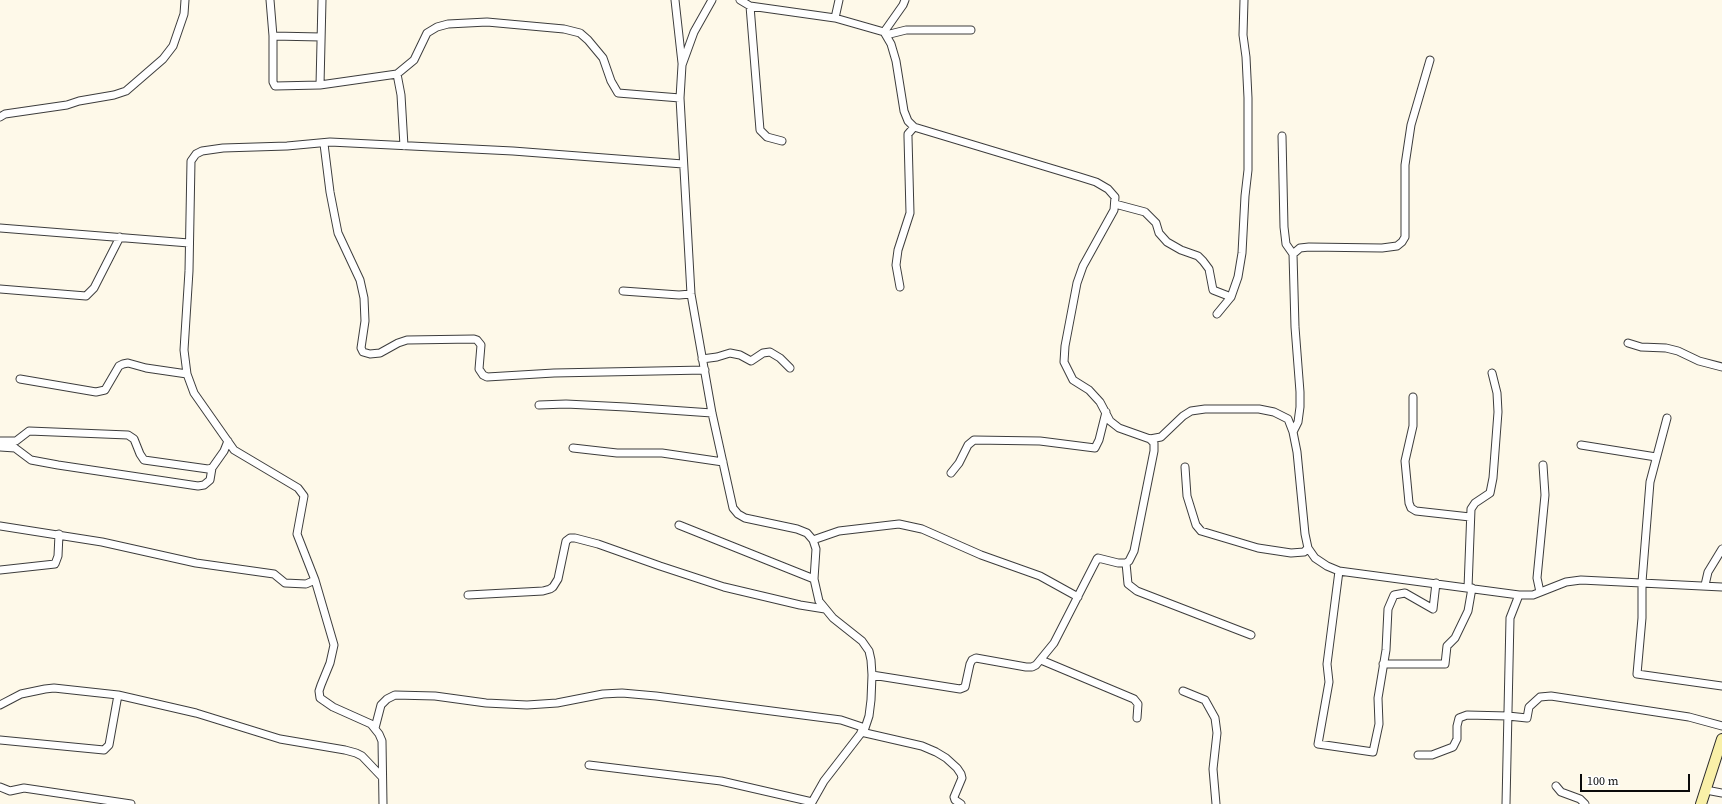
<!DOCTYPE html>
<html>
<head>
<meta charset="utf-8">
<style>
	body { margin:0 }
	#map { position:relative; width:1722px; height:804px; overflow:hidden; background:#fef9e9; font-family:"Source Serif 4",serif }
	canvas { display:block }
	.scale { position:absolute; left:1580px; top:774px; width:110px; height:18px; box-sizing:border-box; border:2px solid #0a0a0a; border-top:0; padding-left:5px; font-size:12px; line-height:14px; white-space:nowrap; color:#0a0a0a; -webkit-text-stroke:3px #fff; paint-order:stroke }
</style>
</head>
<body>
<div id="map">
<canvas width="1722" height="804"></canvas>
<div class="scale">100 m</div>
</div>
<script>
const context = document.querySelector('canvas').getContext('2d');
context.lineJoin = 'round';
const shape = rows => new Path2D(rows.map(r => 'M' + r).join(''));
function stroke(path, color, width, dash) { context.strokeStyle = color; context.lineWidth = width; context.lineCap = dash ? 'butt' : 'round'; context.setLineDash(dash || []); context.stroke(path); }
const street = shape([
	[270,0,273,36,273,82,275,86,320,85],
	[322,0,320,85,397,74,414,60,427,33,437,27,448,24,487,22,564,29,580,33,588,40,603,58,611,81,618,93,680,98],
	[675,0,682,63],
	[712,0,694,32,682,65,680,98,691,294,712,413,733,508,738,514,745,518,797,529,807,533,813,540,816,549,814,579,819,601,833,618,862,641,869,651,871,660,872,675,871,700,869,716,865,728,824,781,811,804],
	[740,0,750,6,835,18,884,32,891,44,896,61,904,111,908,121,914,127,1080,177,1096,182,1108,189,1115,197,1114,210,1083,266,1077,283,1065,346,1064,362,1073,380,1089,390,1100,402,1110,421,1119,428,1150,439,1161,437,1183,416,1191,411,1205,409,1259,409,1274,412,1288,419,1293,432,1297,452,1305,534,1308,548,1315,558,1327,566,1339,571,1519,595,1533,595,1566,582,1581,580,1722,587],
	[750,6,760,130,767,137,782,141],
	[835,18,839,0],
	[884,32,903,5,905,0],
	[886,35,906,30,971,30],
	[273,36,321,37],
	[397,74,401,95,404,146],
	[0,117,5,114,67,105,79,101,114,95,126,91,163,59,173,46,184,14,185,0],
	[1282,136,1284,227,1286,244,1293,254,1295,327,1300,392,1300,407,1298,422,1293,432],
	[324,144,330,192,338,233,360,280,364,298,365,321,361,348,363,352,370,354,380,353,398,343,407,340,474,339,477,340,481,345,479,369,483,375,487,377,554,373,705,370],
	[1115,204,1145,212,1156,223,1159,233,1167,242,1181,250,1198,256,1203,261,1209,269,1213,290,1231,297],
	[0,228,189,243],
	[1293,254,1300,248,1309,247,1382,248,1397,246,1402,242,1405,237,1405,165,1411,125,1430,60],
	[900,287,896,265,898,250,910,213,908,137,908,134,914,127],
	[0,289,86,296,94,288,120,237],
	[623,291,679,295,691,294],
	[1217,314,1231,297,1238,277,1242,253,1245,196,1248,170,1248,98,1246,57,1243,35,1244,0],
	[1628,343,1641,347,1666,348,1678,351,1699,361,1722,367],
	[702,359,717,357,730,353,740,355,751,361,763,353,770,352,780,358,790,368],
	[20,379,96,392,105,390,119,366,123,364,128,363,146,368,187,374],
	[1413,397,1413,426,1405,461,1409,503,1411,508,1416,511,1470,517],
	[539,405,566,404,626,407,712,413],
	[1667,418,1650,482,1642,582,1642,618,1637,674,1722,686],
	[0,441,16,441,29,431,128,435,134,439,140,454,144,460,208,469,212,468,224,451,228,441],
	[1581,445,1656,457],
	[0,447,15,448,31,460,58,465,198,486,204,485,210,480,212,468],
	[573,448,617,453,662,453,723,462],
	[1185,467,1187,496,1196,525,1201,531,1258,548,1291,553,1304,552,1308,548],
	[951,473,959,463,968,445,974,440,1040,441,1095,448,1099,440,1106,412],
	[679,525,814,579],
	[0,526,102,542,196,563,274,574,285,583,306,584,315,580],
	[813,540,839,531,899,524,922,529,981,555,1040,576,1078,597],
	[1126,563,1128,584,1137,591,1251,635],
	[0,570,55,564,58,556,59,534],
	[1339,571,1327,664,1329,682,1318,744,1373,752,1379,724,1378,698,1386,650,1388,609,1394,595,1405,593,1433,609,1436,583],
	[1705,585,1708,572,1722,549],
	[1468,588,1471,509,1475,503,1490,493,1493,478,1498,412,1497,393,1492,373],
	[1540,592,1537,578,1545,495,1543,465],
	[468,595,543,591,550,589,553,587,558,579,566,541,570,538,575,538,598,544,660,566,724,587,800,605,825,609],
	[1041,660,1134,699,1138,704,1137,718],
	[1383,664,1445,664,1447,646,1455,638,1468,611,1472,588],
	[872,675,960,689,965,687,970,664,972,660,976,658,1026,667,1032,667,1036,665,1054,643,1097,559,1098,558,1118,563,1126,563,1129,561,1134,551,1154,451,1154,443,1150,439],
	[1183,691,1205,700,1215,718,1217,733,1213,769,1216,804],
	[0,705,21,694,45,689,54,688,118,695,196,713,280,739,345,750,356,753,362,756,382,777],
	[375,728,381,705,387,699,395,695,435,696,486,703,527,705,557,703,603,694,622,693,656,696,841,720,865,728],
	[861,732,922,746,936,752,946,758,957,768,961,774,962,778,954,797,955,800,961,804],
	[0,740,104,750,109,745,118,695],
	[1418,755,1432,755,1453,747,1457,739,1457,726,1459,718,1467,715,1508,716,1527,718,1529,707,1540,697,1551,696,1689,717,1722,726],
	[589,765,721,781,812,802],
	[1556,786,1561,792,1580,799,1585,804],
	[0,787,10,791,24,788,131,804],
	[1706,790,1722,793],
	[383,804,382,741,379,734,371,724,333,707,320,698,319,691,321,685,330,663,334,645,315,580,297,534,304,496,298,488,234,450,194,393,187,374,184,350,189,271,191,161,196,154,202,151,223,148,287,146,330,142,513,151,683,164],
	[1506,804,1510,618,1519,595]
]);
const secondary = shape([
	[1701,804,1722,739]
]);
stroke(street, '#3d3d3d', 9);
stroke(secondary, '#2c2c2c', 12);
stroke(street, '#fff', 7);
stroke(secondary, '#f9f0a8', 10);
</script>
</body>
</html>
